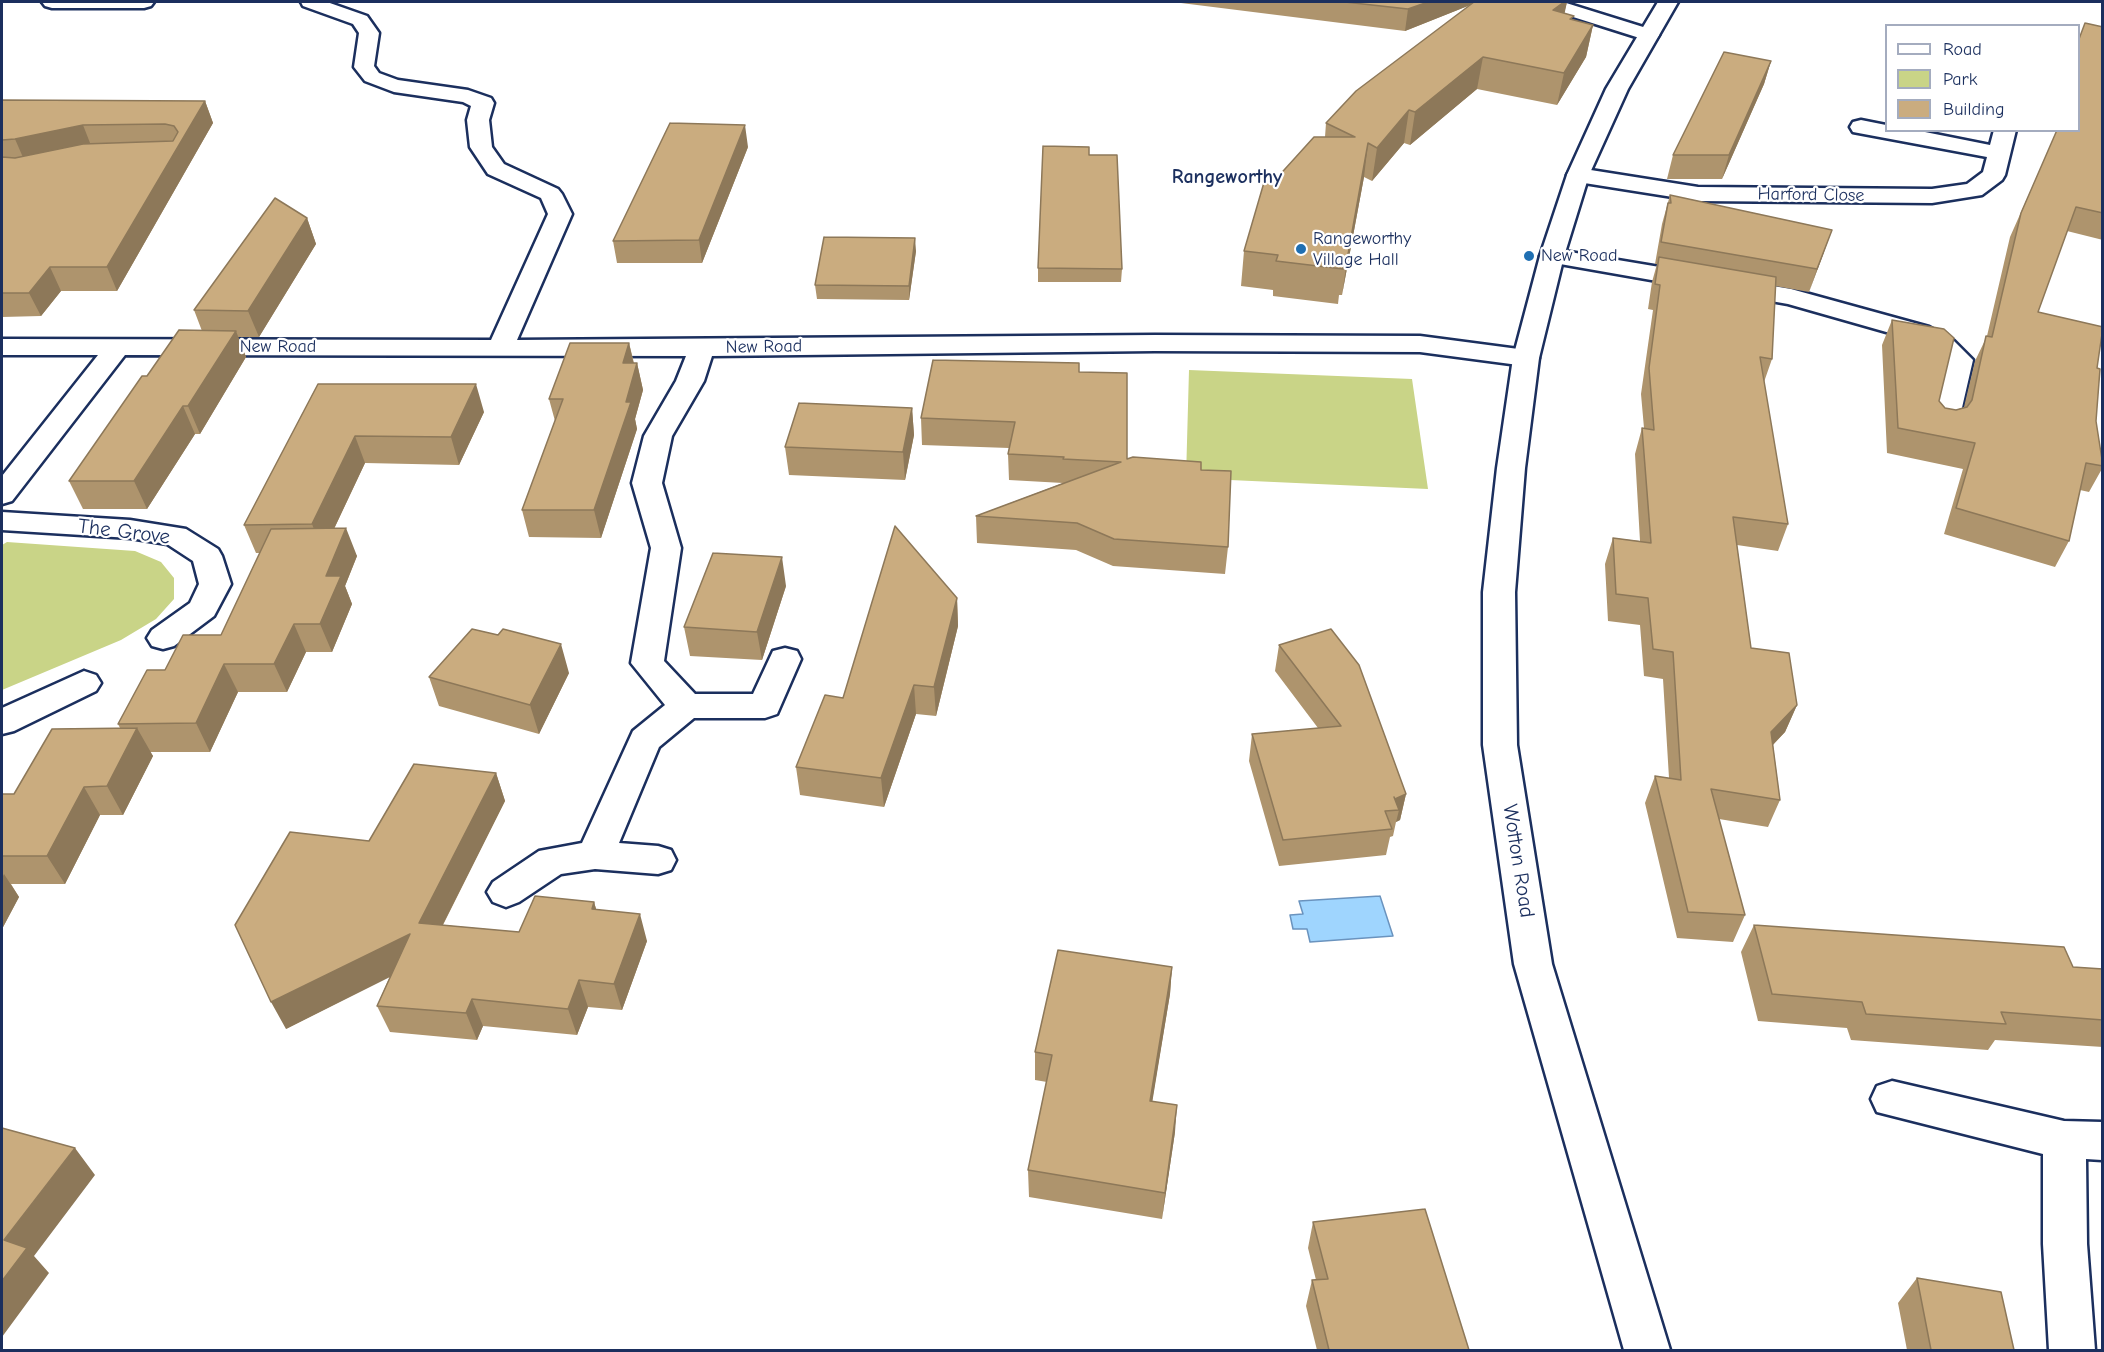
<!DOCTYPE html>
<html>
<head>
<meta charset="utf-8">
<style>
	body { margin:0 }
	#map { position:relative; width:2104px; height:1352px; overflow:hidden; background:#fff; font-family:"Comic Neue",sans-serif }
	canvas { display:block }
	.frame { position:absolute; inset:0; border:3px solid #1b2f5e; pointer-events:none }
	.legend { position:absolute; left:1885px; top:24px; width:195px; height:108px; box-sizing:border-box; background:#fff; border:2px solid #a4acbf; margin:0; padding:8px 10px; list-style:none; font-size:18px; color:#1b2f5e }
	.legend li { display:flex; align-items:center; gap:12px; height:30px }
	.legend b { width:30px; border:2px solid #a4acbf }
</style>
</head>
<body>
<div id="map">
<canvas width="2104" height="1352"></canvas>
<div class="frame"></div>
<ul class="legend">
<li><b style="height:8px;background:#fff"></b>Road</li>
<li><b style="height:16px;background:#c9d487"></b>Park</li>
<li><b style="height:16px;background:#caac7f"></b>Building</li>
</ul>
</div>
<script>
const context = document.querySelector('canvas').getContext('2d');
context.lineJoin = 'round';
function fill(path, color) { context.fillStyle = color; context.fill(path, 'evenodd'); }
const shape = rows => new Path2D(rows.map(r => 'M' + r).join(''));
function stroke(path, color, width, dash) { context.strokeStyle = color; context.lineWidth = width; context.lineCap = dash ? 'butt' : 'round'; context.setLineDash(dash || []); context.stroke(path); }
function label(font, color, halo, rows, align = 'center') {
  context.font = font + ' "Comic Neue",sans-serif'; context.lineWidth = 4.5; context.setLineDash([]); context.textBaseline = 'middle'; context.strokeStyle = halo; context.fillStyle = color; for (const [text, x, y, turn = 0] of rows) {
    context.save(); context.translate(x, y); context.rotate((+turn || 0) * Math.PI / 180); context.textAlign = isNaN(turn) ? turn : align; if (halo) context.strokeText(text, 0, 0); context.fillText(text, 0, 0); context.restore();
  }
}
const green = shape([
	[1189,370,1412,379,1428,489,1186,478],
	[7,542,135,551,161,562,174,578,174,599,156,619,121,640,2,690,2,545]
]);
const water = shape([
	[1380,896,1393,936,1310,942,1307,929,1293,929,1290,915,1303,914,1299,901,1380,896]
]);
const minor = shape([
	[42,2,154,2,151,6,144,8,52,8,45,6,42,2],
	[301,2,327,2,367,16,379,33,374,66,379,73,398,80,468,90,491,98,494,103,489,120,492,147,504,164,558,189,562,194,572,214,517,340,1155,335,1420,336,1526,350,1535,352,1539,358,1535,364,1526,366,1420,352,1155,351,712,356,704,381,672,436,662,483,681,548,664,661,695,694,753,694,773,651,785,648,797,651,801,659,777,714,765,718,694,718,659,747,619,843,658,846,671,850,676,860,671,870,658,874,595,869,561,874,519,902,506,907,493,902,487,892,493,882,539,851,582,843,633,731,665,705,631,663,651,548,632,483,644,436,676,381,686,356,125,355,12,501,2,504,2,476,98,355,2,355,2,339,491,340,548,214,541,198,488,174,470,147,467,120,471,106,463,102,394,92,365,81,354,67,359,33,353,24,303,6,301,2],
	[1524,2,1563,2,1656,31,1659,35,1656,39,1649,41,1551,10,1527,6,1524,2],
	[1861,120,1886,125,1886,130,1915,130,1990,145,1994,130,2016,130,2005,175,2002,180,1982,195,1932,203,1698,201,1578,182,1570,180,1567,175,1570,170,1578,168,1698,187,1932,189,1967,184,1983,172,1987,157,1853,132,1850,127,1853,122,1861,120],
	[1552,249,1791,289,1929,327,1954,341,1973,360,1958,425,1954,431,1944,433,1934,431,1930,425,1946,362,1936,353,1911,339,1788,304,1543,261,1540,256,1543,251,1552,249],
	[2,512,130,520,186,529,218,549,222,556,231,584,214,616,174,646,163,649,152,646,147,638,152,630,190,603,199,584,193,561,167,544,130,538,2,530,2,512],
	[84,671,96,675,101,683,96,691,14,731,2,734,2,708,84,671],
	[1892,1081,2064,1121,2102,1122,2102,1160,2086,1159,2087,1244,2095,1350,2049,1350,2043,1244,2043,1154,1877,1112,1871,1099,1877,1086,1892,1081]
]);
const major = shape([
	[1658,2,1678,2,1628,89,1589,175,1564,256,1539,358,1525,468,1515,592,1517,745,1552,964,1670,1350,1624,1350,1514,964,1483,745,1483,592,1497,468,1513,358,1540,256,1567,175,1606,89,1658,2]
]);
const wall = shape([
	[1173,2,1567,2,1564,13,1573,20,1593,25,1586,57,1557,105,1477,89,1410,145,1404,143,1372,181,1364,177,1342,295,1339,295,1338,304,1273,296,1273,290,1241,286,1244,251,1275,180,1325,137,1326,123,1470,5,1405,31],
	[2103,27,2103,240,2067,231,2038,312,2097,368,2096,421,2103,467,2089,492,2080,490,2069,541,2055,567,1944,534,1963,469,1887,453,1882,345,1892,320,1939,401,1945,408,1956,410,1964,407,1975,361,1987,336,2010,237],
	[1771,61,1764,84,1722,179,1667,179,1673,155],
	[2,100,205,101,213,123,117,291,61,291,41,316,2,317],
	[748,147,702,263,617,263,613,241],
	[1089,155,1122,269,1121,282,1038,282,1038,268],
	[1670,195,1824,252,1809,292,1775,286,1772,359,1764,382,1788,524,1778,551,1737,545,1751,648,1797,705,1785,732,1773,745,1780,800,1768,827,1719,819,1745,915,1733,942,1677,938,1645,803,1655,776,1669,778,1663,679,1644,676,1640,625,1608,621,1605,564,1613,538,1640,541,1635,454,1642,428,1644,428,1641,394,1653,310,1648,309,1652,282,1657,264,1655,264,1662,224],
	[307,218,316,244,259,337,238,337,246,357,200,434,195,434,147,509,83,509,69,481,147,376,202,331,194,310],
	[916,251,909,300,817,299,815,285],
	[629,343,634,363,637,363,643,390,635,419,637,429,601,538,529,537,522,510,555,421,549,399],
	[1079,372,1127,459,1201,470,1228,547,1225,574,1113,566,1076,550,977,543,976,516,1063,483,1009,480,1008,454,1009,448,922,445,921,418],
	[318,384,484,412,459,465,365,463,334,529,357,556,345,586,352,604,332,652,306,652,287,692,238,692,210,752,150,752,153,756,123,815,100,815,65,884,11,884,19,897,2,929,2,794,14,794,120,728,118,724,165,670,221,635,260,553,256,553,244,525],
	[912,408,914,435,905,480,789,475,785,447],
	[786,586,762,660,690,656,684,627],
	[957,598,958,626,936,716,916,714,884,807,800,795,796,767,843,698],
	[1279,645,1406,794,1400,820,1396,822,1393,836,1390,837,1386,855,1279,866,1249,761,1252,734,1318,728,1275,671],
	[569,673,539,734,439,706,429,677],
	[496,773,505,801,443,925,519,932,594,902,596,909,647,941,622,1010,588,1007,577,1035,483,1026,477,1040,390,1032,377,1006,390,976,286,1029,369,841],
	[1754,925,2073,967,2103,969,2103,1047,1995,1040,1988,1050,1851,1040,1847,1028,1758,1021,1741,952],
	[1172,967,1170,994,1152,1101,1175,1132,1162,1219,1029,1197,1028,1170,1047,1082,1035,1080,1035,1052],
	[1313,1222,1469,1350,1317,1350,1306,1306,1312,1280,1316,1280,1308,1248],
	[1917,1278,2014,1350,1907,1350,1898,1303]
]);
const shadedWall = shape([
	[1428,2,1478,2,1405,31,1408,9],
	[1564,2,1567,2,1561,30,1553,10],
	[1593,25,1586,57,1557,105,1564,73],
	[1483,57,1477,89,1410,145,1415,112],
	[1771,61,1764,84,1722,179,1729,155],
	[205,101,213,123,117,291,107,267],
	[1409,110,1404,143,1372,181,1377,148],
	[83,125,92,148,25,162,15,139],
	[745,125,748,147,702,263,699,240],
	[1368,143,1364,177,1342,295,1347,260],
	[307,218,316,244,259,337,248,311],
	[1832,230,1824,252,1809,292,1817,269],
	[915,238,916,251,909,300,909,286],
	[50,267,61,291,41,316,29,293],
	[236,331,246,357,200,434,188,406],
	[629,343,635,370,623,363],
	[637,363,643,390,635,419,637,429,601,538,594,510],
	[476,384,484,412,459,465,451,437],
	[183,406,195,434,147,509,134,481],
	[912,408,914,435,905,480,903,452],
	[355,436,365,463,323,552,312,524],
	[346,528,357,556,345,586,352,604,332,652,320,624,326,576],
	[782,557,786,586,762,660,757,632],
	[957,598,958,626,936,716,934,687],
	[294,624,306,652,287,692,274,664],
	[561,644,569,673,539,734,530,705],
	[224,664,238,692,210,752,196,723],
	[914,685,916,714,884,807,881,778],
	[1797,705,1785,732,1759,759,1771,732],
	[137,728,153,756,123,815,107,786],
	[496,773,505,801,430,950,419,923],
	[84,787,100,815,65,884,47,856],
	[1406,794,1400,820,1396,822,1399,810,1393,811,1395,799],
	[4,874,19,897,2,929,2,878],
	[594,902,602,929,592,909],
	[640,914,647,941,622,1010,614,984],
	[410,934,422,961,286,1029,271,1002],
	[1172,967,1170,994,1148,1128,1150,1101],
	[579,980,588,1007,577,1035,568,1009],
	[472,999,483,1026,477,1040,466,1013],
	[1177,1105,1175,1132,1162,1219,1165,1193],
	[75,1148,95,1175,34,1256,49,1273,2,1337,2,1281,4,1240]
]);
const building = shape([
	[1345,2,1428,2,1408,9,1345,2],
	[1474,2,1564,2,1553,10,1574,16,1570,19,1593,25,1564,73,1483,57,1415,112,1409,110,1377,148,1368,143,1347,260,1344,260,1343,269,1276,261,1278,255,1244,251,1265,179,1275,180,1314,137,1355,137,1326,123,1356,91,1474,2],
	[2085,23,2103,27,2103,213,2076,207,2038,312,2103,327,2097,368,2100,369,2096,421,2103,466,2086,463,2069,541,1956,508,1975,443,1898,428,1892,320,1944,329,1954,338,1939,401,1945,408,1956,410,1967,407,1972,400,1986,336,1992,337,2021,213,2057,130,2079,130,2079,39,2085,23],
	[1724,52,1771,61,1729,155,1673,155,1724,52],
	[2,100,205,101,107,267,50,267,29,293,2,293,2,157,15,158,83,144,173,141,178,132,174,126,165,124,83,125,15,139,2,140,2,100],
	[670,123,745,125,699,240,613,241,670,123],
	[1043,146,1089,147,1089,155,1117,155,1122,269,1038,268,1043,146],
	[1670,195,1832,230,1817,269,1661,242,1668,203,1671,203,1670,195],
	[275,198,307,218,248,311,194,310,275,198],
	[824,237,915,238,909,286,815,285,824,237],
	[1659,257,1776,277,1772,359,1760,357,1788,524,1733,517,1751,648,1789,653,1797,705,1771,732,1780,800,1711,789,1745,915,1688,912,1655,776,1681,780,1673,652,1653,649,1648,598,1616,594,1613,538,1651,543,1642,428,1654,430,1649,368,1660,285,1655,284,1659,257],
	[179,330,236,331,188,406,183,406,134,481,69,481,142,376,147,376,179,330],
	[570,343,629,343,623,363,637,363,626,402,631,402,594,510,522,510,563,399,549,399,570,343],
	[933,360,1079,363,1079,372,1127,373,1127,459,1133,457,1201,462,1201,470,1231,471,1228,547,1114,539,1077,523,976,516,1121,462,1063,459,1064,457,1008,454,1015,422,921,418,933,360],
	[318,384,476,384,451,437,355,436,312,524,244,525,318,384],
	[799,403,912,408,903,452,785,447,799,403],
	[895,526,957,598,934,687,914,685,881,778,796,767,825,695,843,698,895,526],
	[346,528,326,576,341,576,320,624,294,624,274,664,224,664,196,723,118,724,147,670,165,670,183,635,221,635,271,529,346,528],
	[713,553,782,557,757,632,684,627,713,553],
	[472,629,498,635,503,629,561,644,530,705,429,677,472,629],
	[1331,629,1359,665,1406,794,1395,799,1394,797,1399,810,1385,811,1392,829,1283,840,1252,734,1341,726,1279,645,1331,629],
	[137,728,107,786,84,787,47,856,2,856,2,794,14,794,52,729,137,728],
	[414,764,496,773,419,923,519,932,535,896,594,902,592,909,640,914,614,984,579,980,568,1009,472,999,466,1013,377,1006,410,934,271,1002,235,925,290,832,369,841,414,764],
	[1754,925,2064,947,2073,967,2103,969,2103,1020,2001,1012,2006,1024,1866,1014,1862,1002,1772,994,1754,925],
	[1058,950,1172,967,1150,1101,1177,1105,1165,1193,1028,1170,1052,1055,1035,1052,1058,950],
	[2,1128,75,1148,4,1240,27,1248,2,1281,2,1128],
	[1425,1209,1469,1350,1329,1350,1312,1280,1328,1279,1313,1222,1425,1209],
	[1917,1278,2001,1292,2014,1350,1931,1350,1917,1278]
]);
const markers = [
	[1301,249,6,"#1f6fb2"],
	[1529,256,6,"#1f6fb2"]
];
const farStreetnames = [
	["Harford Close",1811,195,1],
	["New Road",278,347],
	["New Road",764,347,-1]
];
const farPoinames = [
	["Rangeworthy",1313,239],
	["Village Hall",1313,260],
	["New Road",1541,256]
];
const farQuarternames = [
	["Rangeworthy",1227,177]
];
const streetNames = [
	["The Grove",124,532,7],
	["Wotton Road",1518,861,81]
];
fill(green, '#c9d487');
fill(water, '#9fd5fe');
stroke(water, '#6a93be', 1.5);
stroke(minor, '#1b2f5e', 5);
stroke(major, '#1b2f5e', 5);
fill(minor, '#fff');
fill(major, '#fff');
fill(wall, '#ae946d');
fill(shadedWall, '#8d7859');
fill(building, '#caac7f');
stroke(building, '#8d7859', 1.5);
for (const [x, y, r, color] of markers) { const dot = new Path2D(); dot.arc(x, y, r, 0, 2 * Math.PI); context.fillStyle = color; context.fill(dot); stroke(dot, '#fff', 2); }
label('18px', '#1b2f5e', '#fff', farStreetnames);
label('18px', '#1b2f5e', '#fff', farPoinames, 'left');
label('bold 20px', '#1b2f5e', '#fff', farQuarternames);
label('21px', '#1b2f5e', '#fff', streetNames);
</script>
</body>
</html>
